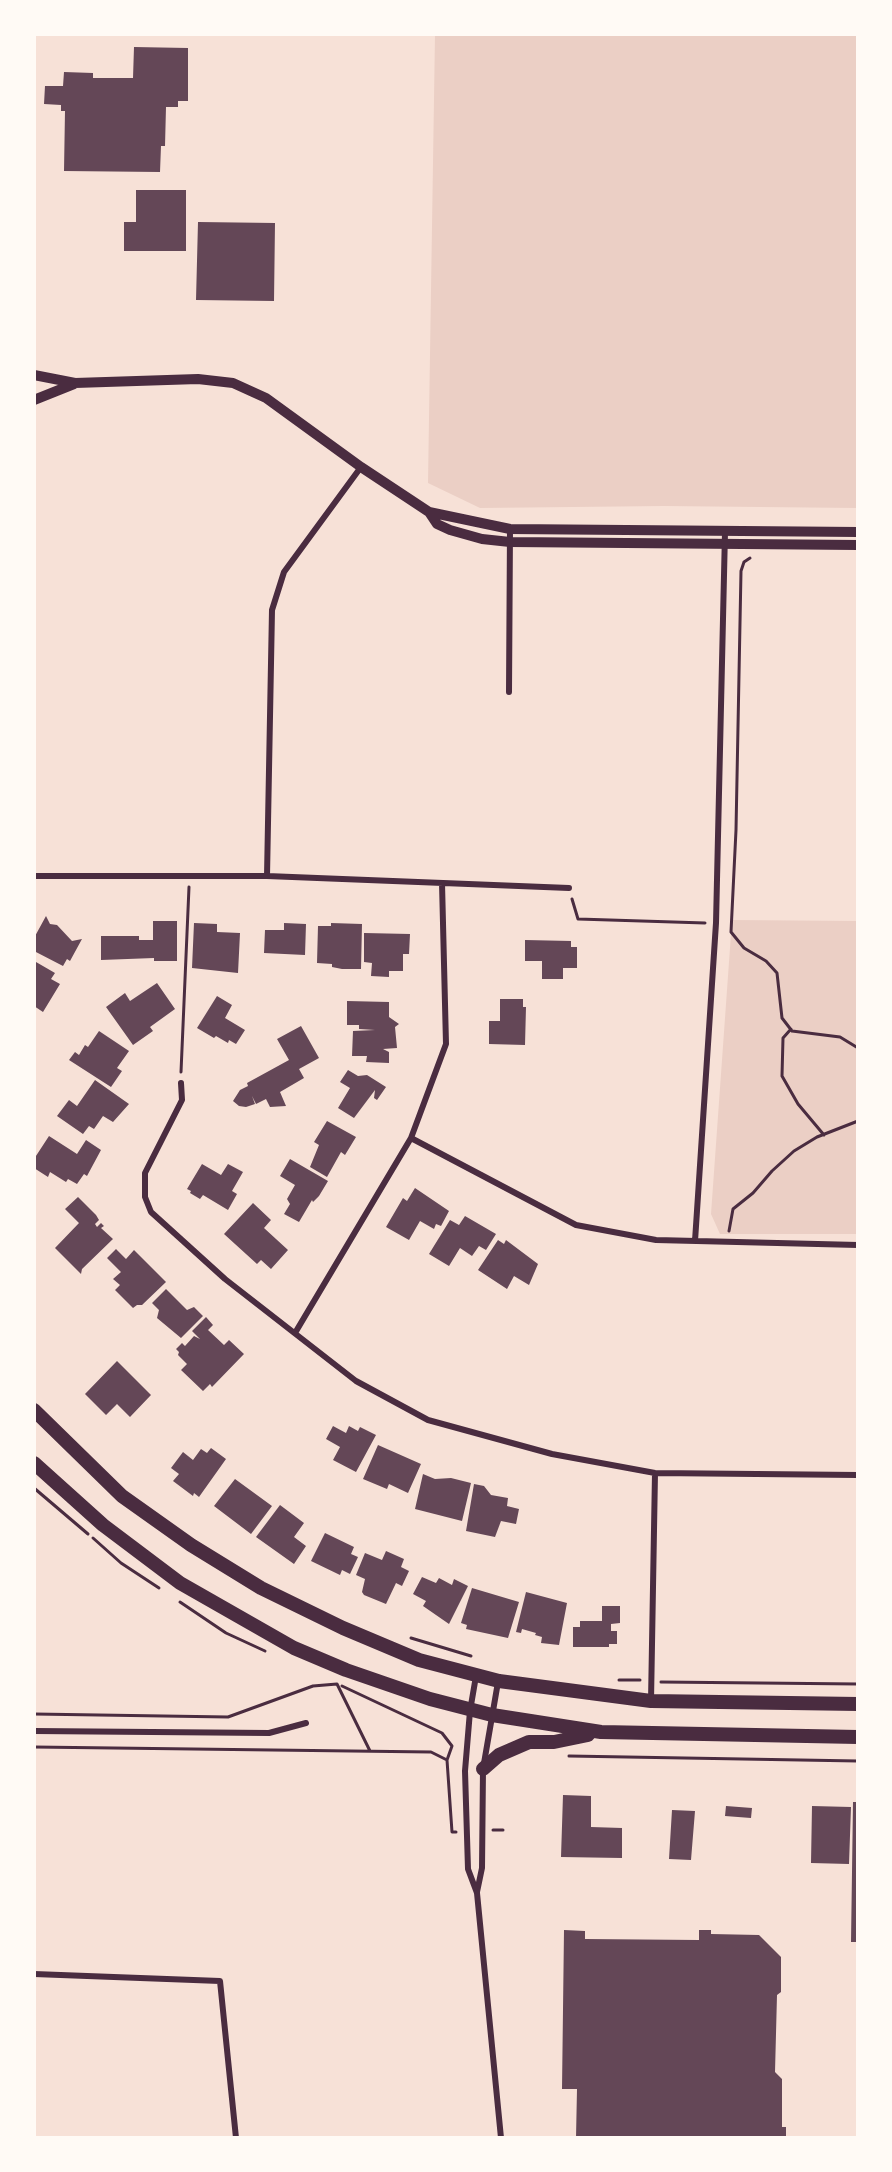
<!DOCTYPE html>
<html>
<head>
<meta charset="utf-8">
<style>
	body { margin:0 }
	#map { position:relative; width:892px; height:2172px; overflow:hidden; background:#f7e1d7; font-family:"DejaVu Sans",sans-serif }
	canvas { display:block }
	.frame { position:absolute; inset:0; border:36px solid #fffaf5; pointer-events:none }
</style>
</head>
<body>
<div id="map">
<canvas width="892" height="2172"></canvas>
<div class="frame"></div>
</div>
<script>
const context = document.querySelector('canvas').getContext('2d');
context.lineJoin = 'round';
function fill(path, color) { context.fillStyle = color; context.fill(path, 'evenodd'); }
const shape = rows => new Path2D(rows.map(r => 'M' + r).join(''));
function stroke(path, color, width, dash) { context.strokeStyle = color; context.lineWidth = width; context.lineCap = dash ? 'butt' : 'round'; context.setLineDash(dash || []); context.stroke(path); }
const green = shape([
	[435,35,857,35,857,508,664,506,480,508,428,483],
	[732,920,857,921,857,1234,720,1234,711,1214]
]);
const building = shape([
	[134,47,188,48,188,101,178,101,178,107,166,107,165,146,161,146,160,172,64,171,65,111,61,111,61,105,44,104,45,86,63,86,64,72,93,73,93,78,133,78],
	[136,190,186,190,186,251,124,251,124,222,136,222],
	[198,222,275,223,274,301,196,300],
	[46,916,50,924,57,925,72,941,82,939,70,961,67,959,63,966,34,951,34,938],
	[153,921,177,921,177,961,154,961,154,958,101,960,101,936,139,936,139,940,153,940],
	[194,923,217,924,217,932,240,933,238,973,192,968],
	[284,923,306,924,305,955,264,953,265,930,284,930],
	[331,923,362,924,361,969,342,969,332,967,332,964,317,963,318,926,331,926],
	[364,933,410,934,409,954,403,954,403,971,389,971,389,977,371,976,372,963,364,962],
	[525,940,571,941,571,947,577,947,577,968,563,968,563,979,542,979,542,961,525,961],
	[36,962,55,973,51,979,60,984,43,1012,34,1006],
	[157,983,175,1009,150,1027,153,1031,133,1045,106,1007,125,993,130,1001],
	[217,996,232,1005,225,1018,245,1030,236,1044,229,1040,228,1043,216,1036,214,1038,197,1028],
	[500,999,523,999,523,1007,526,1007,525,1045,489,1044,489,1021,500,1021],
	[347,1001,389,1002,389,1017,399,1024,395,1027,397,1048,383,1049,389,1052,389,1063,366,1062,367,1056,352,1056,353,1031,375,1030,359,1029,359,1025,347,1025],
	[301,1026,319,1058,299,1069,304,1078,280,1092,286,1106,270,1107,266,1099,256,1104,252,1096,255,1104,246,1107,239,1106,233,1101,240,1090,248,1086,247,1083,289,1060,277,1039],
	[99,1031,129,1051,117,1068,122,1071,111,1087,69,1060,75,1052,79,1055,85,1045,88,1047],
	[348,1070,358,1076,367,1075,386,1087,377,1100,374,1098,375,1090,354,1118,338,1108,350,1088,340,1082],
	[95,1080,129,1104,113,1122,103,1116,94,1129,89,1126,83,1134,57,1116,69,1100,77,1106],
	[327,1121,356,1137,345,1155,341,1152,327,1177,310,1167,319,1145,314,1142],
	[49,1136,77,1154,86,1140,101,1150,87,1176,84,1174,77,1184,68,1179,66,1182,50,1172,48,1177,34,1168,34,1159],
	[290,1159,328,1181,319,1196,313,1202,312,1200,299,1222,284,1214,290,1204,287,1199,295,1185,280,1176],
	[202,1164,221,1175,228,1164,243,1172,232,1191,237,1194,228,1210,203,1195,200,1199,190,1193,191,1191,187,1189],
	[415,1188,449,1211,441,1226,436,1224,434,1229,420,1221,409,1240,386,1227,403,1198,407,1201],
	[78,1197,96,1215,99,1220,95,1224,97,1227,101,1223,104,1226,101,1228,113,1239,82,1269,81,1274,55,1248,79,1223,65,1209],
	[253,1203,271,1220,264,1228,288,1250,271,1269,261,1260,257,1264,224,1234],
	[465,1216,496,1234,486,1250,479,1246,472,1256,460,1248,449,1266,429,1254,450,1220,459,1225],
	[498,1240,504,1244,506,1240,538,1264,529,1285,514,1276,507,1289,478,1270],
	[116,1249,126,1259,134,1250,166,1282,142,1305,137,1305,133,1308,115,1290,120,1285,113,1279,121,1272,107,1258],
	[166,1289,187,1310,194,1307,203,1316,181,1338,157,1318,159,1310,152,1303],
	[206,1317,213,1325,208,1330,224,1345,229,1340,244,1354,212,1387,210,1384,203,1391,181,1370,187,1364,178,1355,179,1352,176,1349,182,1343,185,1346,194,1336,200,1339,192,1331],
	[117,1361,151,1395,130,1417,117,1404,106,1415,85,1394],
	[333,1426,346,1433,349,1426,358,1431,360,1427,376,1435,356,1472,333,1460,340,1447,326,1439],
	[378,1445,421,1464,408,1493,389,1484,387,1489,363,1479],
	[211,1448,226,1459,199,1497,194,1493,193,1496,173,1481,179,1474,171,1468,183,1452,193,1460,201,1449,207,1453],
	[423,1474,435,1479,451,1478,471,1483,462,1521,415,1509],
	[235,1479,272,1506,251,1534,214,1506],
	[474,1484,484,1486,491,1495,508,1498,507,1506,519,1509,516,1524,501,1521,495,1537,466,1531],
	[280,1505,304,1523,294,1537,306,1546,294,1564,256,1537],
	[325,1533,354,1547,351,1554,358,1557,350,1574,342,1570,340,1575,311,1561],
	[386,1551,404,1559,401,1567,409,1571,402,1586,396,1583,386,1604,364,1595,362,1592,365,1579,356,1575,365,1553,382,1560],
	[422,1577,436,1583,439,1578,452,1585,454,1579,468,1586,449,1624,423,1606,426,1601,413,1594],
	[472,1588,519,1602,508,1638,466,1629,467,1625,461,1623],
	[526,1592,567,1603,559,1645,541,1643,542,1637,535,1635,536,1633,522,1629,521,1633,516,1632],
	[602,1606,620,1606,620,1623,611,1624,611,1631,617,1631,617,1644,609,1644,609,1647,573,1647,573,1627,580,1627,580,1621,602,1621],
	[563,1795,591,1796,591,1827,622,1828,622,1858,561,1857],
	[853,1802,858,1802,858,1942,851,1942],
	[726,1806,752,1808,751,1818,725,1816],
	[812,1806,851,1807,849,1864,811,1863],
	[672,1810,695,1811,691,1860,669,1859],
	[564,1930,585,1931,585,1939,699,1940,699,1930,711,1930,711,1934,759,1935,781,1957,781,1992,777,1995,775,2072,782,2079,782,2127,786,2127,786,2138,576,2138,577,2089,562,2089]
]);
const path = shape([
	[750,558,744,562,741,571,736,830,731,932,744,948,766,961,777,973,782,1018,792,1031,840,1037,858,1048],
	[572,899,578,919,705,923],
	[791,1029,783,1038,782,1076,798,1104,824,1135],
	[181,1072,189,887],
	[729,1231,733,1209,753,1193,772,1171,794,1151,817,1137,858,1121],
	[34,1488,88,1534],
	[93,1538,121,1563,159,1588],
	[180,1602,226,1633,265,1651],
	[411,1638,471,1656],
	[619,1680,640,1680],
	[661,1682,858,1684],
	[34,1714,228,1717,313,1686,337,1684,370,1751],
	[34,1747,431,1752,447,1760,452,1746,442,1733,342,1686],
	[569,1756,858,1761],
	[447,1760,452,1832,456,1832],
	[493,1830,503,1830]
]);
const minor = shape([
	[509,692,510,529],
	[34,876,267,876,569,888],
	[267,876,272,610,284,572,361,467],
	[181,1083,182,1100,145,1173,145,1197,151,1212,225,1279,356,1381,428,1420,552,1454,655,1473,858,1475],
	[411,1138,576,1225,656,1240,858,1245],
	[695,1241,716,923,725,532],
	[295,1333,411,1138,446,1044,442,883],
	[476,1676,470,1711,465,1771,468,1869,477,1893,501,2138],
	[651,1701,655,1473],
	[34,1731,269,1733,306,1723],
	[477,1892,482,1868,483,1769,498,1682],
	[34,1974,220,1981,236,2138]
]);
const tertiary = shape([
	[34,375,75,383,198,379,233,383,266,398,361,467,429,512,510,529,858,532],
	[34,400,74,384],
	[429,512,437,524,450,530,482,539,510,542,858,545]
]);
const primary = shape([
	[34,1410,122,1496,191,1545,261,1588,343,1628,419,1660,499,1681,651,1701,858,1704],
	[34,1463,103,1525,180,1583,294,1648,346,1670,430,1699,492,1715,601,1732,858,1737],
	[483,1769,499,1755,529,1742,554,1742,588,1735]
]);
fill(green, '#ebcfc5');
fill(building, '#644757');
stroke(path, '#4a2c40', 3);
stroke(minor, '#4a2c40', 6);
stroke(tertiary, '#4a2c40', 10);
stroke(primary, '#4a2c40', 14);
</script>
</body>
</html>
